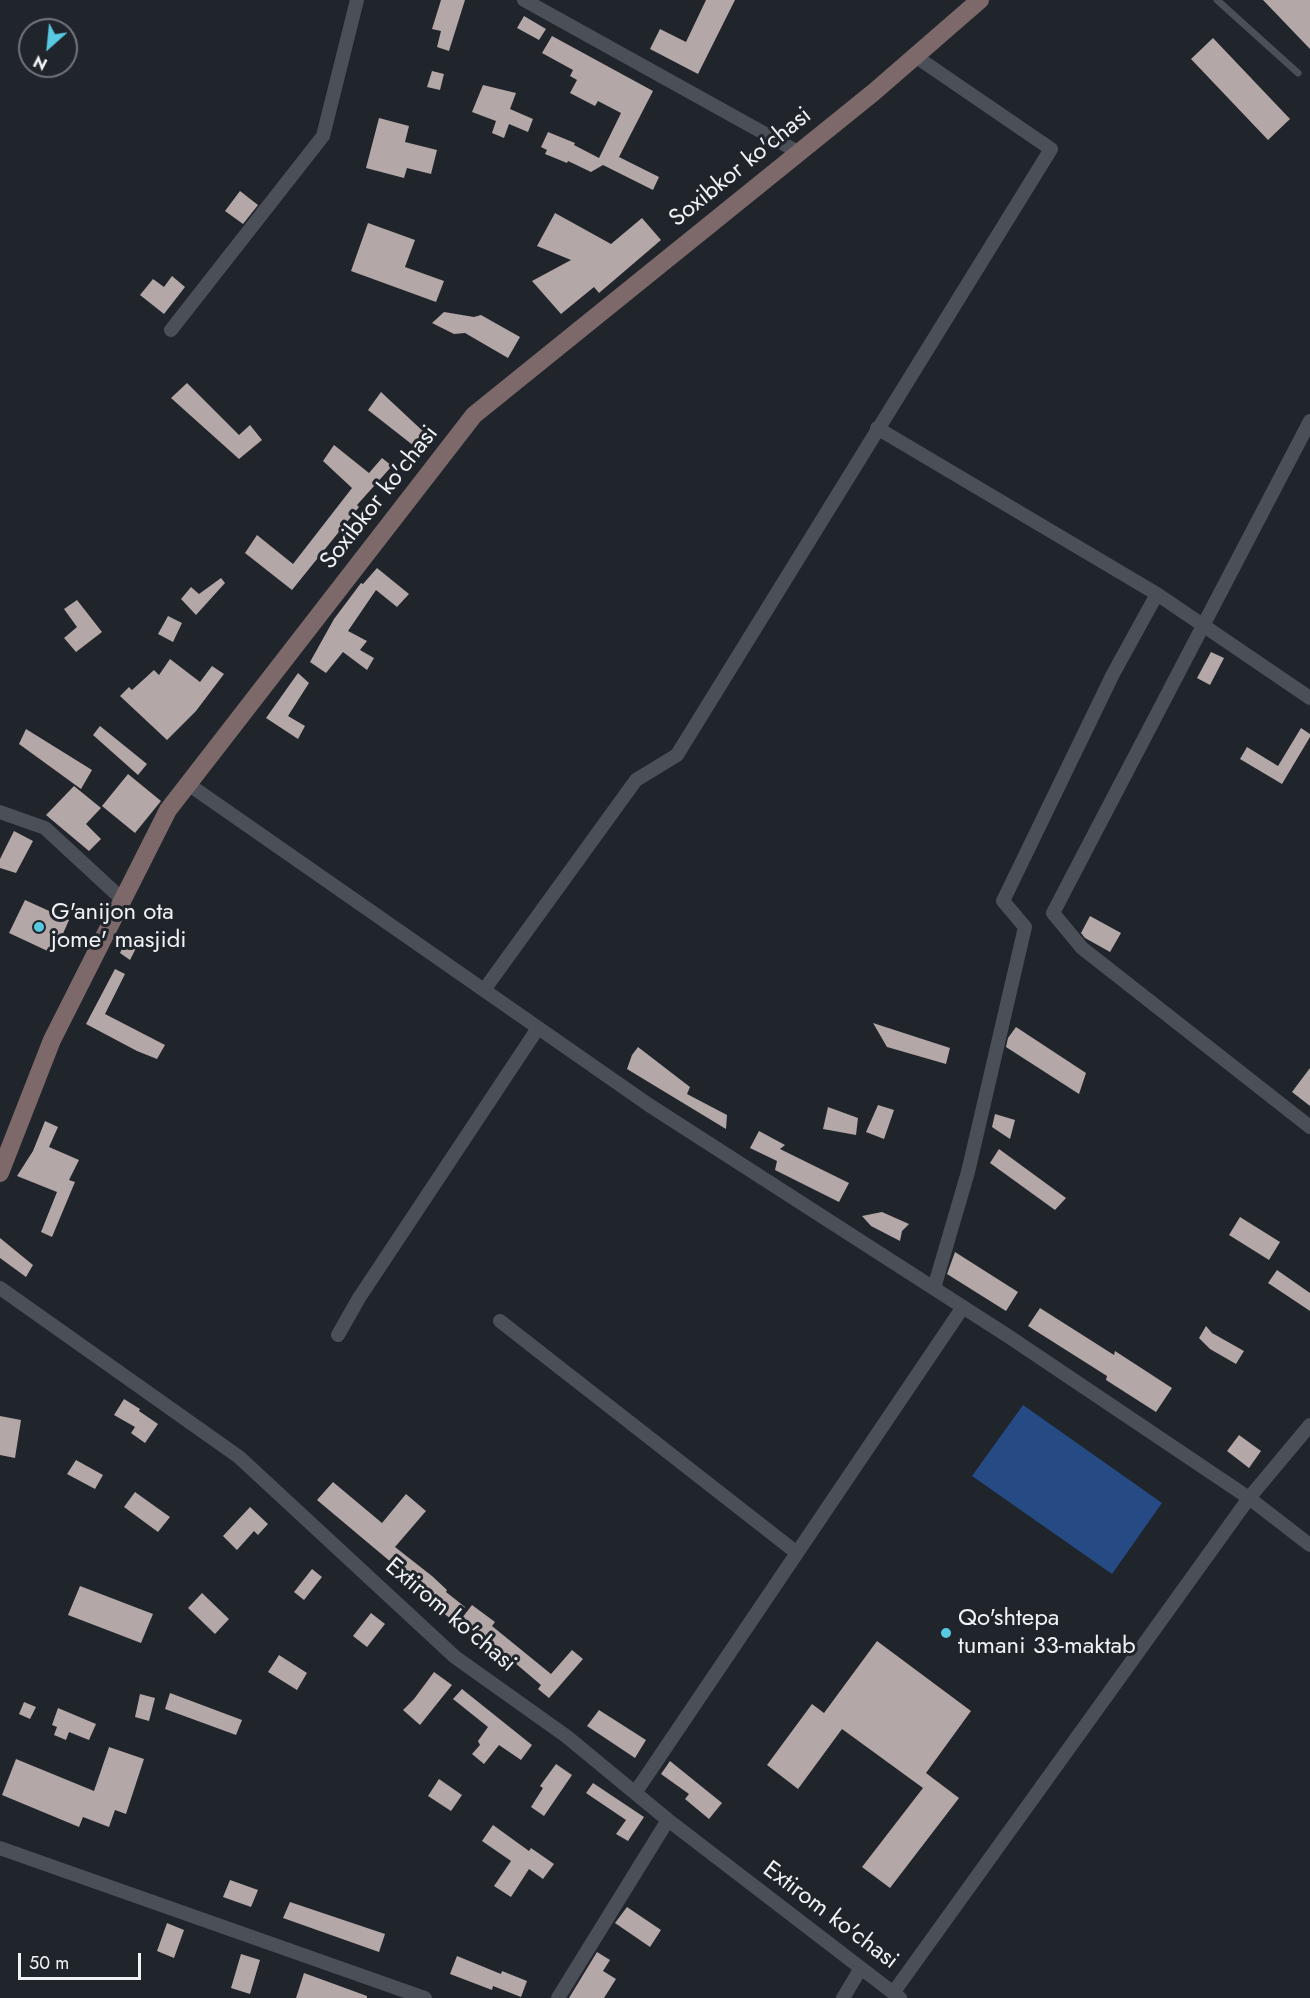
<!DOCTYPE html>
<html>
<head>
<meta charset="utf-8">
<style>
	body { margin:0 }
	#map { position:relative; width:1310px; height:1998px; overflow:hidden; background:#20242b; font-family:Jost,sans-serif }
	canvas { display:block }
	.north { position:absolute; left:18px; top:18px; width:60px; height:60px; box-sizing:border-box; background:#20242b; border:2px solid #73767c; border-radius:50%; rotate:207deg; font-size:16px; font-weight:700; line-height:24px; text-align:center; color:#eff2f6 }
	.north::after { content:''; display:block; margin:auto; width:21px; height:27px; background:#57c9e3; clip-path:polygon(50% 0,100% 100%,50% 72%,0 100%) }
	.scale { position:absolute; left:18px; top:1953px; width:123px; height:27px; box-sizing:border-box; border:3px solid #eff2f6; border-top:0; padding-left:8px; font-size:18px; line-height:21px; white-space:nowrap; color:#eff2f6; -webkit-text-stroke:4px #20242b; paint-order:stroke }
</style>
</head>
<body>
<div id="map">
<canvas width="1310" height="1998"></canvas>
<div class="north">N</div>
<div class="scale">50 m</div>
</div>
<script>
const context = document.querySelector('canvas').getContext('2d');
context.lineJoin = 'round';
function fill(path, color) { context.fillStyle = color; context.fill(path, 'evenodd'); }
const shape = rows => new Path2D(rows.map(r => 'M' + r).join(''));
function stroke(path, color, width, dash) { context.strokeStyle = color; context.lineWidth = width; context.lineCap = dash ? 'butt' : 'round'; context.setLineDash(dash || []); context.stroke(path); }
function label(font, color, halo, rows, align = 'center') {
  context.font = font + ' Jost,sans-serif'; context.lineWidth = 6; context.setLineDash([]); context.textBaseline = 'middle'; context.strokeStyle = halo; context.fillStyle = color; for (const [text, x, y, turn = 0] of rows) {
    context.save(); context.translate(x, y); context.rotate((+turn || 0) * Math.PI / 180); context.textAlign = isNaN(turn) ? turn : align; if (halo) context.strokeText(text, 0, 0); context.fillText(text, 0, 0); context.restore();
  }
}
const green = shape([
	[1023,1405,1162,1503,1112,1574,972,1476]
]);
const building = shape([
	[441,0,465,0,449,51,437,47,441,31,432,29],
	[706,0,735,0,698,74,650,49,660,29,686,42],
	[1263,0,1310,0,1310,49],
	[524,16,546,29,539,40,517,28],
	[552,36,653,91,619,157,659,177,653,190,603,165,591,172,568,161,567,163,545,154,547,150,541,147,548,132,575,143,574,145,599,158,621,113,598,101,595,106,570,93,577,80,570,76,573,70,542,53],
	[1213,38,1290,119,1268,140,1191,59],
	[432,71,444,74,440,90,427,87],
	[483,85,516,93,510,109,533,119,528,132,509,124,504,138,492,133,496,121,472,112],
	[379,118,409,126,405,142,437,150,431,174,407,168,404,178,366,168],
	[240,191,258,205,243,224,225,211],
	[555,213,611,244,642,218,661,240,599,293,594,287,561,314,532,281,571,260,537,246],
	[368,223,415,240,405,267,444,281,436,302,351,271],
	[172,276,185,287,164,314,140,295,153,279,164,287],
	[444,312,474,317,481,315,520,337,508,358,465,333,454,334,432,323],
	[187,383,239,435,250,425,262,440,239,459,171,398],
	[381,392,426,434,414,446,368,410],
	[334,445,369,473,382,458,392,466,357,505,359,507,292,590,245,553,257,535,293,564,352,488,323,461],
	[377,568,409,594,397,607,376,590,348,631,367,641,360,650,374,658,367,670,343,652,326,673,310,662,334,619,361,583,363,584],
	[221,578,225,583,196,615,181,599,191,587,199,594],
	[77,600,102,632,76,652,64,638,77,627,64,609],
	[168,616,182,623,173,642,158,634],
	[1211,652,1224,658,1210,685,1197,678],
	[170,659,200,682,212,666,224,674,196,711,167,740,120,696,129,687,132,690,154,670,159,675],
	[298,673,309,683,288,716,305,726,298,739,266,718],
	[100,726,147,764,138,775,93,735],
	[1301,728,1310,734,1310,737,1282,784,1240,759,1247,747,1278,766],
	[26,729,92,770,81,789,19,744],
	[128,774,161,801,135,833,102,806],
	[74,786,101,808,86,824,101,839,89,851,46,815],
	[14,831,33,841,16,873,0,868,0,859],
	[25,900,69,920,54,954,9,933],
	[1090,916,1121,933,1110,952,1085,938,1081,933],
	[125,942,136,948,130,960,120,953],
	[115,969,125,974,105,1014,165,1045,157,1059,137,1051,86,1024],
	[873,1023,950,1048,946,1064,887,1047],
	[1016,1027,1086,1073,1079,1094,1006,1047,1008,1038],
	[638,1047,690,1087,687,1094,727,1115,726,1129,627,1069,632,1055],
	[1310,1068,1310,1106,1292,1092],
	[878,1105,894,1110,884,1139,866,1132],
	[828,1107,858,1118,856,1135,823,1129],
	[995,1114,1015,1120,1010,1139,992,1127],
	[45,1121,58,1127,49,1147,79,1160,69,1180,75,1182,52,1237,41,1232,57,1192,17,1176,33,1151],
	[759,1131,785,1145,780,1149,849,1183,839,1202,775,1170,777,1161,750,1148],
	[999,1149,1066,1198,1055,1210,990,1163],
	[882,1212,909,1224,902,1231,900,1241,871,1226,862,1216],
	[1240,1217,1280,1242,1269,1260,1229,1235],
	[0,1238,33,1265,26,1277,0,1258],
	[955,1252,1018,1292,1006,1311,947,1274],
	[1277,1270,1310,1293,1310,1311,1268,1283],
	[1040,1308,1114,1355,1115,1351,1172,1388,1156,1412,1106,1380,1107,1376,1028,1326],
	[1206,1326,1212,1333,1244,1351,1236,1364,1210,1349,1199,1338],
	[124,1399,140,1409,139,1411,158,1424,145,1443,131,1433,135,1427,114,1415],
	[0,1416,21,1420,15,1458,0,1455],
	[1239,1435,1261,1451,1249,1468,1227,1451],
	[76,1460,103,1475,95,1489,67,1474],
	[333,1482,382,1523,406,1494,426,1511,395,1547,432,1576,447,1590,446,1592,465,1607,454,1621,439,1610,423,1594,424,1592,397,1569,398,1568,317,1500],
	[135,1492,170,1517,158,1532,124,1507],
	[250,1507,268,1524,258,1535,254,1531,237,1550,223,1536],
	[312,1569,322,1577,304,1600,294,1592],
	[80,1586,153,1614,141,1643,68,1615],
	[202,1593,229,1619,215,1634,188,1608],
	[472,1605,495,1622,492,1626,551,1674,572,1650,583,1659,549,1698,538,1689,541,1685,462,1618],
	[371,1613,385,1624,367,1647,353,1636],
	[877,1641,971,1711,926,1773,959,1798,890,1888,862,1867,923,1788,842,1729,798,1789,767,1765,812,1704,824,1713],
	[279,1655,307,1673,297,1690,268,1672],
	[434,1672,452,1685,420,1725,403,1710,414,1699],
	[462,1689,532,1745,521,1760,499,1745,484,1764,472,1754,480,1745,478,1741,488,1727,453,1699],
	[170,1693,242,1720,236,1735,165,1709],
	[140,1694,155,1698,149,1721,135,1717],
	[24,1702,36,1707,30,1719,19,1714],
	[58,1708,96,1724,89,1740,69,1732,66,1740,54,1735,57,1727,52,1725],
	[599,1710,646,1740,635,1758,587,1726],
	[109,1747,144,1759,126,1814,115,1810,109,1827,83,1817,79,1827,2,1795,16,1759,94,1791],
	[670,1761,722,1803,709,1819,685,1799,689,1794,661,1774],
	[556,1764,572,1775,544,1816,531,1807,543,1788,540,1786],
	[439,1779,462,1795,451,1811,428,1796],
	[593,1783,644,1817,628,1841,616,1834,626,1820,586,1793],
	[493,1825,529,1851,531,1848,554,1864,543,1879,529,1869,511,1897,494,1886,511,1861,482,1841],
	[230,1880,258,1890,251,1907,223,1897],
	[290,1902,385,1934,379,1952,283,1918],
	[627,1907,661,1930,650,1947,615,1923],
	[167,1923,184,1930,174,1958,157,1951],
	[597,1952,610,1960,603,1971,616,1979,604,1998,569,1998],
	[241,1954,260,1960,250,1994,231,1988],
	[457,1956,501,1974,502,1971,527,1981,521,1997,493,1986,492,1990,450,1974],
	[304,1973,367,1996,367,1998,296,1998]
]);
const lane = shape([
	[1217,0,1298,73]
]);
const street = shape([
	[524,0,798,152],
	[171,330,323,136,357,0],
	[1310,421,1053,913,1082,948,1310,1127],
	[877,428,1157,594,1113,674,1003,901,1025,927,968,1172,934,1288],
	[1157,594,1310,698],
	[188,784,649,1105,1008,1336,1249,1498,1310,1545],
	[0,812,45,828,123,900],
	[484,990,636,780,677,755,1051,149,915,56],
	[0,1288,239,1457,455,1657,566,1736,668,1820,900,1998],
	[500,1321,797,1553],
	[338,1335,359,1298,538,1028],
	[635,1793,963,1307],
	[0,1848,425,1998],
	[893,1993,1249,1498,1310,1425],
	[558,1998,668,1820],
	[843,1998,861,1968]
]);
const secondary = shape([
	[0,1173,52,1040,168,810,474,415,874,92,980,0]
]);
const markers = [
	[39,927,6,"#57c9e3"],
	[946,1633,6,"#57c9e3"]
];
const streetNames = [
	["Soxibkor ko'chasi",741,168,-39],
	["Soxibkor ko'chasi",380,498,-52],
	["Extirom ko'chasi",450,1616,40],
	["Extirom ko'chasi",830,1916,37]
];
const poiNames = [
	["G'anijon ota",51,913],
	["jome' masjidi",51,941],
	["Qo'shtepa",958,1619],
	["tumani 33-maktab",958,1647]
];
fill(green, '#254a84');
fill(building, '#b3a7a7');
stroke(lane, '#4b5058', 7);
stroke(street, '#4b5058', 14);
stroke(secondary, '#7d6969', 18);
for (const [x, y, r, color] of markers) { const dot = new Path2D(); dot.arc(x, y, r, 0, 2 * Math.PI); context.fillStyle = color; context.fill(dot); stroke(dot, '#20242b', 2); }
label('24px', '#eff2f6', '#20242b', streetNames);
label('24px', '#eff2f6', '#20242b', poiNames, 'left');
</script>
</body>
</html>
